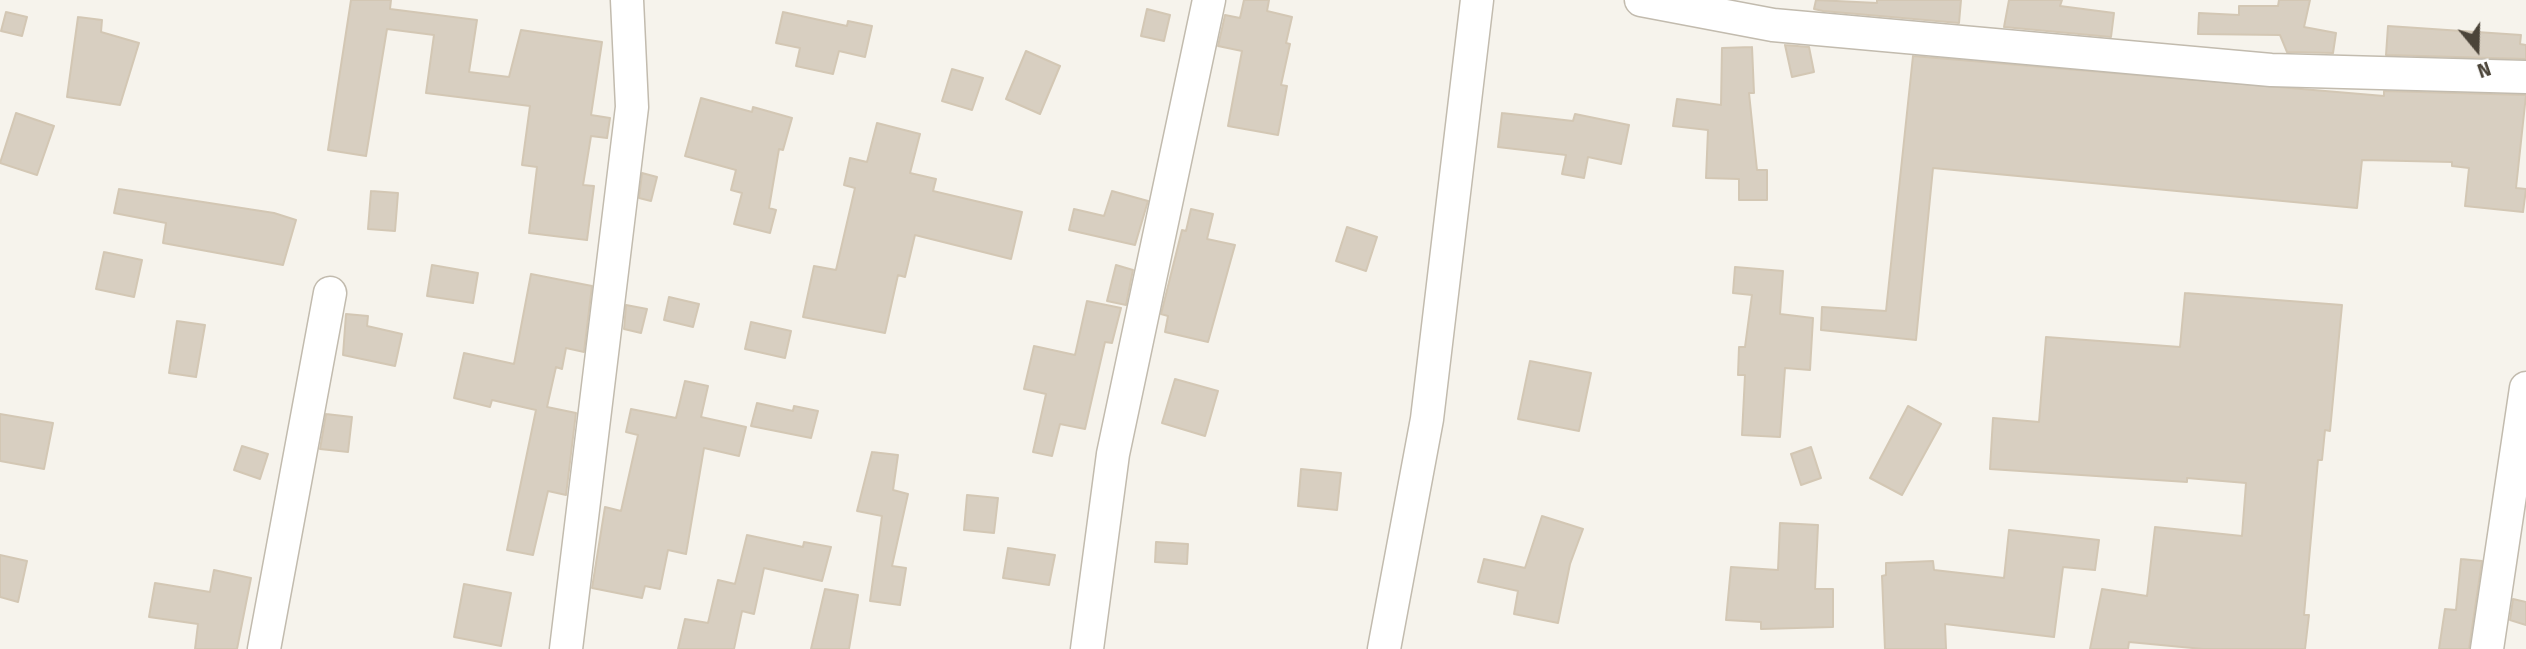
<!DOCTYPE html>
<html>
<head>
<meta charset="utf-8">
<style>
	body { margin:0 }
	#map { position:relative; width:2526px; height:649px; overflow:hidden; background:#f6f3ec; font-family:"Fira Sans",sans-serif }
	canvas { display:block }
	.north { position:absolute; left:2442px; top:14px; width:70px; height:70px; -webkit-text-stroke:5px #fff; paint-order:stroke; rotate:161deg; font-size:19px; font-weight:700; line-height:28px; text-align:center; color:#4b4439 }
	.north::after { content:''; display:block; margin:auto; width:24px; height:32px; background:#4b4439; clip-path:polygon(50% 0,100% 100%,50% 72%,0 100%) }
</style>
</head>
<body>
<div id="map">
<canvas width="2526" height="649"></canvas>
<div class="north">N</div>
</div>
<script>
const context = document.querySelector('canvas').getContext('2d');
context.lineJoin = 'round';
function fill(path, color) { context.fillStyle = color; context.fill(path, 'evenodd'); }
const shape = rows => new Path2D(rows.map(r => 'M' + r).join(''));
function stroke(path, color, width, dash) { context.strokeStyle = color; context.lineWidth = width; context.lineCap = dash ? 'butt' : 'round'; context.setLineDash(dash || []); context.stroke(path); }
const building = shape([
	[351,0,391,0,390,9,477,20,469,72,509,77,521,30,602,42,591,115,610,118,607,138,591,136,583,185,594,186,587,240,529,233,537,167,522,165,530,106,426,93,434,35,387,29,366,156,328,150,351,0],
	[1244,0,1269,0,1267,11,1292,17,1286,43,1290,44,1281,85,1287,86,1278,135,1228,126,1242,51,1218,46,1225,15,1240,18,1244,0],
	[1816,0,1877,3,1877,0,1961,0,1959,23,1823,11,1814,9,1816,0],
	[2009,0,2062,0,2060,6,2114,13,2111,37,2004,27,2009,0],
	[2279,0,2310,0,2304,27,2336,33,2333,53,2287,52,2280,35,2198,34,2199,13,2239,15,2239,6,2278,6,2279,0],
	[1147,9,1170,15,1164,41,1141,36,1147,9],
	[6,12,27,17,22,36,1,31,6,12],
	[783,12,847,26,848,21,872,26,865,57,839,51,833,74,796,66,800,48,776,43,783,12],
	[78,17,102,20,101,32,139,43,120,105,67,97,78,17],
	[2388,26,2521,35,2520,44,2526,45,2526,59,2386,55,2388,26],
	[1785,45,1809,47,1814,72,1792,77,1785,45],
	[1752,47,1754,93,1749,93,1757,170,1767,170,1767,200,1739,200,1739,179,1706,178,1708,130,1673,126,1677,99,1721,105,1722,48,1752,47],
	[1026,51,1060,66,1040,114,1006,99,1026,51],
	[1913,56,2384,96,2384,91,2526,95,2516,188,2526,189,2523,212,2465,206,2469,168,2452,166,2452,162,2362,160,2357,208,1933,168,1916,340,1821,330,1822,307,1886,311,1913,56],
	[952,69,983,78,972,110,942,101,952,69],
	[701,98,752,112,753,107,792,118,783,150,779,149,769,208,776,210,770,233,734,224,742,193,731,190,736,170,685,156,701,98],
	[16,113,54,126,37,175,0,163,16,113],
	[1502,113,1573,121,1575,114,1629,125,1621,164,1588,157,1584,178,1562,174,1566,155,1498,147,1502,113],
	[877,123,920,134,910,173,936,179,933,191,1022,212,1011,259,915,235,905,277,898,275,885,333,803,317,814,266,836,270,855,188,844,185,850,158,867,162,877,123],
	[642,173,657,177,651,201,639,198,642,173],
	[119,189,274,213,296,220,283,265,163,243,166,223,114,213,119,189],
	[371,191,398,193,395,231,368,229,371,191],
	[1112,191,1148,201,1135,245,1069,230,1074,209,1104,216,1112,191],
	[1191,209,1213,214,1207,239,1235,245,1208,342,1165,332,1168,316,1161,314,1182,230,1186,231,1191,209],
	[1347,227,1377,237,1366,271,1336,261,1347,227],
	[104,252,142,260,134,297,96,289,104,252],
	[432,265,478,273,473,303,427,296,432,265],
	[1116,265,1133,270,1126,305,1107,301,1116,265],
	[1735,267,1783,271,1780,314,1813,318,1810,370,1785,368,1780,437,1742,435,1745,375,1738,375,1739,347,1745,347,1752,295,1733,293,1735,267],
	[531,274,592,286,584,352,566,348,562,369,556,367,547,407,576,413,566,495,548,491,533,555,507,550,536,410,492,400,490,407,454,398,464,353,514,364,531,274],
	[2185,293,2342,305,2330,431,2325,430,2322,460,2318,460,2304,615,2309,615,2305,649,2203,649,2129,642,2128,649,2090,649,2102,589,2147,596,2155,527,2242,536,2246,483,2187,478,2187,482,1990,469,1993,418,2039,422,2046,337,2180,347,2185,293],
	[669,297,699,304,693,327,664,320,669,297],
	[1087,301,1121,308,1112,343,1105,342,1085,429,1060,424,1052,456,1033,452,1046,394,1024,389,1034,346,1075,355,1087,301],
	[626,305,647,309,641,333,624,329,626,305],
	[346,314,368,316,367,326,402,334,395,366,343,355,346,314],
	[177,321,205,325,196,377,169,373,177,321],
	[751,322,791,331,785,358,745,349,751,322],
	[1530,361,1591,373,1579,431,1518,419,1530,361],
	[1175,379,1218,391,1205,436,1162,423,1175,379],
	[685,381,708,386,701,417,746,427,739,456,704,448,686,554,668,550,660,589,645,586,642,598,592,588,605,507,621,511,638,435,626,432,631,409,676,418,685,381],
	[757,403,793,411,794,406,818,411,811,438,751,426,757,403],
	[1908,406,1941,424,1902,495,1870,478,1908,406],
	[0,414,53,423,44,469,0,461,0,414],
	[326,414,352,417,348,452,320,449,326,414],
	[242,446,268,454,260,479,234,470,242,446],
	[1811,447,1821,478,1801,485,1791,454,1811,447],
	[872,452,898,455,893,490,908,494,892,566,906,568,900,605,870,601,882,516,857,511,872,452],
	[1301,469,1341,473,1337,510,1298,506,1301,469],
	[967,495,998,498,994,533,964,530,967,495],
	[1542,516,1583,529,1570,564,1558,623,1514,614,1518,591,1478,582,1484,559,1525,568,1542,516],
	[1780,523,1818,525,1815,589,1833,589,1833,627,1761,629,1761,622,1726,620,1731,567,1778,570,1780,523],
	[2009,530,2099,540,2095,570,2063,567,2054,637,1945,624,1946,649,1885,649,1882,576,1886,575,1886,563,1933,561,1934,570,2004,578,2009,530],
	[747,535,803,547,804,542,831,547,822,581,764,568,754,614,742,611,734,649,678,649,685,619,708,623,718,580,735,584,747,535],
	[1156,542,1188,544,1187,564,1155,562,1156,542],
	[1008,548,1055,555,1049,585,1003,578,1008,548],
	[0,555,27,561,18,602,0,597,0,555],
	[2461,559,2482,561,2469,649,2439,649,2445,609,2456,610,2461,559],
	[214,570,251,578,237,649,195,649,198,624,149,617,155,583,210,592,214,570],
	[464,584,511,593,501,646,454,637,464,584],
	[825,589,858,595,849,649,811,649,825,589],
	[2513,599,2526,602,2526,625,2510,620,2513,599]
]);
const minor = shape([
	[1641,0,1773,25,2271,70,2526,77],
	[264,649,330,293],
	[566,649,632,107,627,0],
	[1087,649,1113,454,1209,0],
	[1384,649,1427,419,1477,0],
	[2487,649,2526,388]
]);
fill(building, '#d8cfc1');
stroke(building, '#d3c7b4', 2);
stroke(minor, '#c2bbae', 35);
stroke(minor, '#fff', 32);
</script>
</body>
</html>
